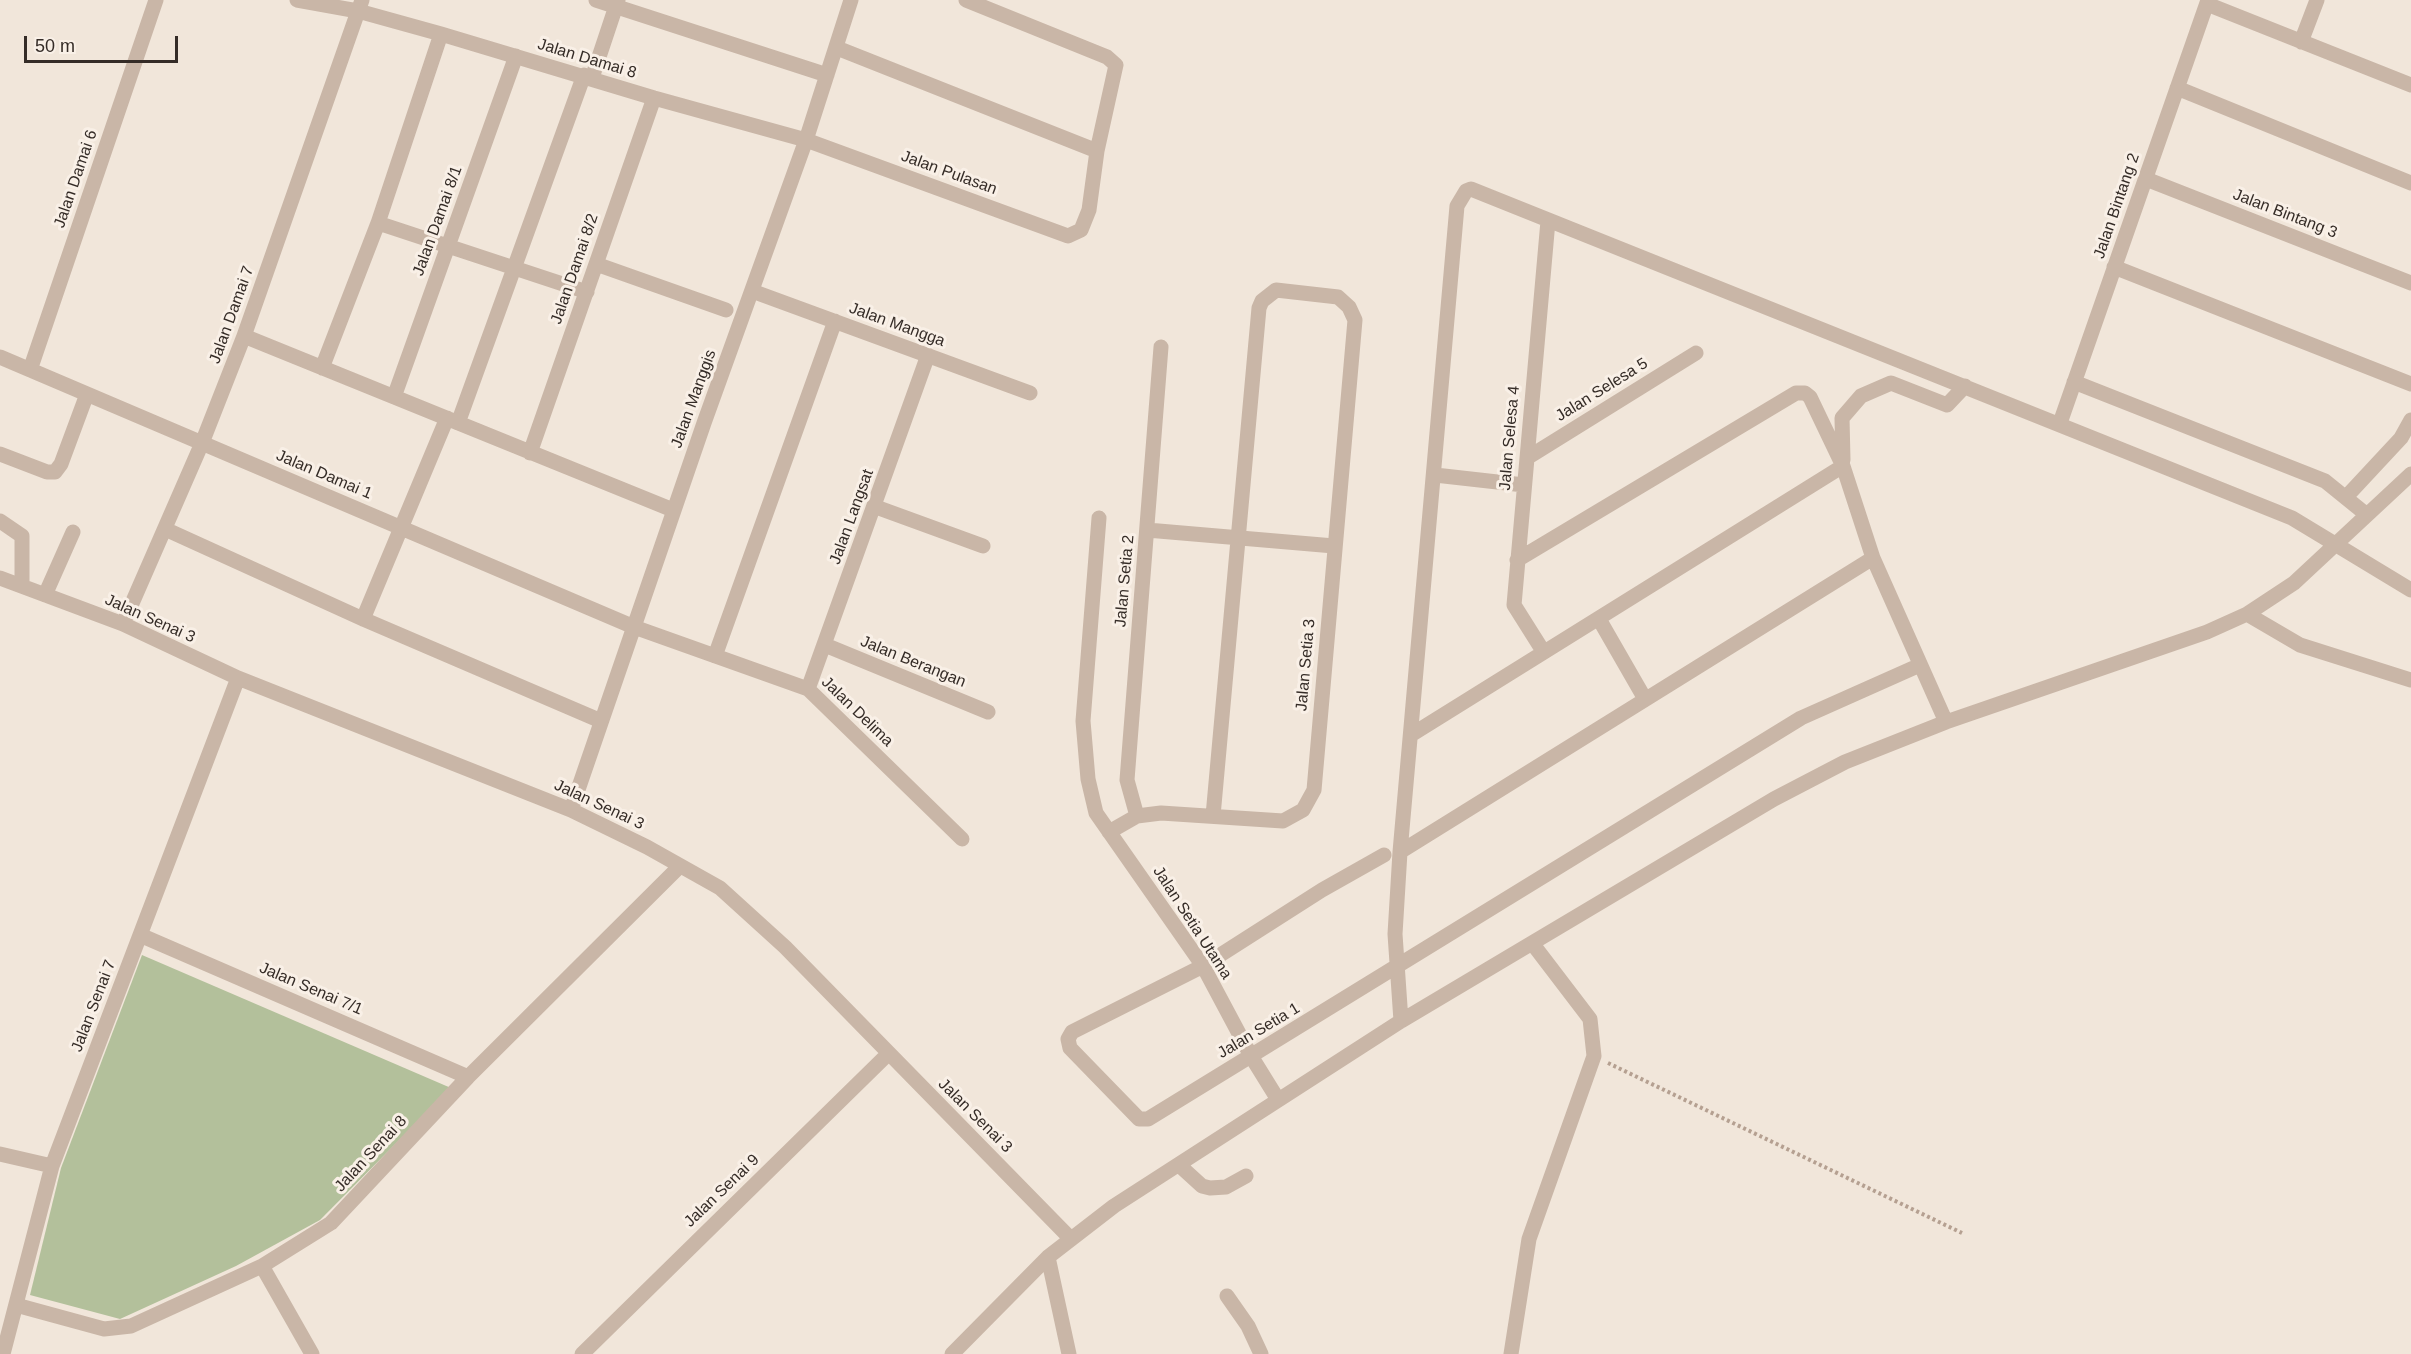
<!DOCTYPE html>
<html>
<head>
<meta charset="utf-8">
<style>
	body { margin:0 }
	#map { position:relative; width:2411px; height:1354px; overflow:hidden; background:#f1e6da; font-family:Arial,sans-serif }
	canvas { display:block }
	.scale { position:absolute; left:24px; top:36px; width:154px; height:27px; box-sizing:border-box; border:3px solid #352c27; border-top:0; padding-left:8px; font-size:18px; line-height:21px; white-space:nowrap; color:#352c27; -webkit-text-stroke:4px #f9f0e7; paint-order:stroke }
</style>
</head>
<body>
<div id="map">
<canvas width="2411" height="1354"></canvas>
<div class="scale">50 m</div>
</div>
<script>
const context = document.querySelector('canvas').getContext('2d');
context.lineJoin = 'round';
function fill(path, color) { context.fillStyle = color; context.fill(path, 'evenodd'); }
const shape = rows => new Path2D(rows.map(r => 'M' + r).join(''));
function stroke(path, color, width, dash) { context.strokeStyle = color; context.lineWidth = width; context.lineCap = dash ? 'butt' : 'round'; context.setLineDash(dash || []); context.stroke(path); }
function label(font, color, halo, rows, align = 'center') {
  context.font = font + ' Arial,sans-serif'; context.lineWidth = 6; context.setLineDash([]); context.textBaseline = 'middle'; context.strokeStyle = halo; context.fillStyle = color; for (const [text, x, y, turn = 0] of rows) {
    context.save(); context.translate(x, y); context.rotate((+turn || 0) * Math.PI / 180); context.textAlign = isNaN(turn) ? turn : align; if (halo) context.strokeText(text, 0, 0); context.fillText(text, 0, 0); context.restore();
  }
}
const green = shape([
	[142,955,451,1088,320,1220,236,1266,120,1319,30,1295,61,1168]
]);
const path = shape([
	[1608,1063,1962,1233]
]);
const minor = shape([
	[297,0,358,11,441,34,654,98,806,140,1068,236,1081,230,1089,210,1097,151,1116,65,1107,57,966,0],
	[596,0,827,75],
	[2207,4,2411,85],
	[2301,42,2317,0],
	[837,48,1097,151],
	[592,78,618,0],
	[2177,88,2411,183],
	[2146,179,2411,283],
	[378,223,587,292],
	[596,264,726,310],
	[2114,267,2411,384],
	[752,291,1030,393],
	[244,336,673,510],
	[0,357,634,627,808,689,962,839],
	[322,368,378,223,441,34],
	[30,370,156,0],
	[2074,382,2325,481,2367,515],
	[394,397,516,56],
	[458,423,584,75],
	[2060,423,2208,0],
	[530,453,654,98],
	[0,454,47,472,55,472,61,464,87,394],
	[1527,458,1696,353],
	[1843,460,1842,418,1861,396,1891,383,1947,405,1965,386],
	[1435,475,1524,485],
	[2347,496,2401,438,2411,420],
	[876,507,983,546],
	[1099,518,1083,721,1088,779,1096,813,1203,966,1251,1056,1277,1098],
	[0,521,22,536,22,586],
	[165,529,363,619,601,721],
	[1147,530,1334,546],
	[1517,560,1796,393,1805,393,1810,397,1843,466,1873,558,1946,722],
	[0,578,123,624,238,678,571,810,647,847,720,888,785,947,1070,1238],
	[45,595,73,532],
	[2247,614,2300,645,2411,680],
	[363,619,447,418],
	[1599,619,1645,699],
	[123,624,202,443,244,336,362,0],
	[825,645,988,712],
	[1543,651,1514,605,1548,221],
	[715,656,835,321],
	[808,689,928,355],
	[1411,735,1843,466],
	[571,810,704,423,806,140,851,0],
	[1137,816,1127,780,1161,347],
	[1109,832,1137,816,1161,813,1283,821,1303,810,1314,790,1355,320,1349,307,1338,297,1276,290,1262,301,1259,308,1213,816],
	[1400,852,1873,558],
	[1384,855,1322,890,1203,966,1072,1032,1068,1039,1070,1048,1139,1119,1148,1119,1801,718,1920,665],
	[140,935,468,1077],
	[1401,1021,1395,934,1400,852,1457,206,1466,191,1471,189,2292,518,2411,590],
	[0,1154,52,1166],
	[1179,1165,1202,1186,1210,1188,1226,1187,1246,1176],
	[1048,1257,1069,1354],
	[262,1266,312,1354],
	[1227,1296,1248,1326,1261,1354],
	[16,1305,104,1329,131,1326,262,1266,331,1223,468,1077,680,866],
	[3,1354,52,1166,238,678],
	[582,1354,888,1054],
	[952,1354,1048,1257,1114,1206,1401,1021,1774,799,1845,762,1946,722,2207,632,2247,614,2294,583,2411,474],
	[1511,1354,1529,1239,1594,1056,1590,1019,1532,943]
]);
const streetNames = [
	["Jalan Damai 8",587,59,17],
	["Jalan Pulasan",949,173,20],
	["Jalan Damai 6",76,179,-71],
	["Jalan Bintang 2",2117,206,-71],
	["Jalan Bintang 3",2285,214,21],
	["Jalan Damai 8/1",438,221,-70],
	["Jalan Damai 8/2",575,269,-71],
	["Jalan Damai 7",232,315,-70],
	["Jalan Mangga",897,325,20],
	["Jalan Selesa 5",1602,390,-32],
	["Jalan Manggis",694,399,-70],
	["Jalan Selesa 4",1510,438,-85],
	["Jalan Damai 1",324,475,23],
	["Jalan Langsat",852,517,-70],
	["Jalan Setia 2",1125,581,-85],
	["Jalan Senai 3",150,619,24],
	["Jalan Berangan",913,662,22],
	["Jalan Setia 3",1306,665,-85],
	["Jalan Delima",857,712,44],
	["Jalan Senai 3",599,805,25],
	["Jalan Setia Utama",1192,923,57],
	["Jalan Senai 7/1",311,989,23],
	["Jalan Senai 7",94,1006,-69],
	["Jalan Setia 1",1259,1031,-31],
	["Jalan Senai 3",975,1116,45],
	["Jalan Senai 8",371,1154,-47],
	["Jalan Senai 9",722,1191,-44]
];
fill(green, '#b3c09b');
stroke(path, '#b5a091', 4, [3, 3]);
stroke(minor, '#c9b6a7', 15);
label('16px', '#352c27', '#f9f0e7', streetNames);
</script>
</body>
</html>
